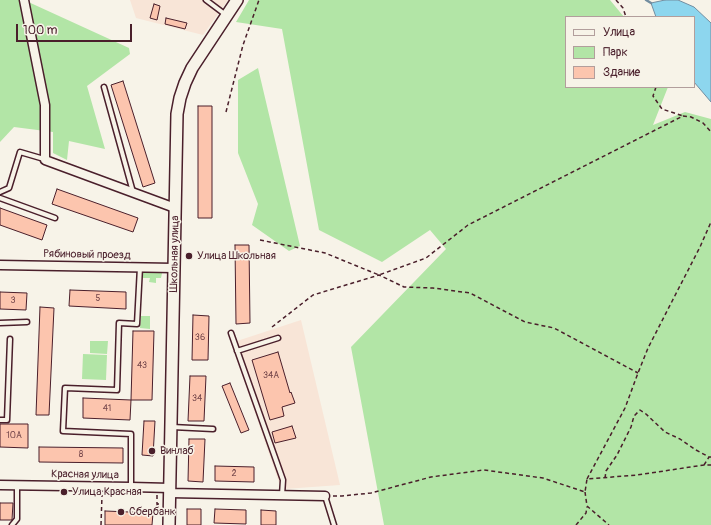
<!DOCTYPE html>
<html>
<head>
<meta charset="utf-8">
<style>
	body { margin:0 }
	#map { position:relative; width:711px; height:525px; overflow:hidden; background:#f7f3e8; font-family:Pangolin,sans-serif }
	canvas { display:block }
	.legend { position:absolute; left:565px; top:16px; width:130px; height:72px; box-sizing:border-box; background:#f7f3e8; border:1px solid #b29e9c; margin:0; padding:5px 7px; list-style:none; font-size:12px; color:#4a1f2b }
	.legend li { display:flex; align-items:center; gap:8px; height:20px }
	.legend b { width:20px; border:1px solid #b29e9c }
	.scale { position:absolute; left:16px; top:24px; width:116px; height:18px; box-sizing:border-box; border:2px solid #4a1f2b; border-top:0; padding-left:5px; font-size:12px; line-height:14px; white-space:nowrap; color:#4a1f2b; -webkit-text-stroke:3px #f7f3e8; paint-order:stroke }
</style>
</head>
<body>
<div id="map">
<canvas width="711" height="525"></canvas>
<ul class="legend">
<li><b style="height:5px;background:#f7f3e8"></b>Улица</li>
<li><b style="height:11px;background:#b2e5a6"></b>Парк</li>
<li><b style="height:11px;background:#fcc5ae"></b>Здание</li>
</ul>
<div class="scale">100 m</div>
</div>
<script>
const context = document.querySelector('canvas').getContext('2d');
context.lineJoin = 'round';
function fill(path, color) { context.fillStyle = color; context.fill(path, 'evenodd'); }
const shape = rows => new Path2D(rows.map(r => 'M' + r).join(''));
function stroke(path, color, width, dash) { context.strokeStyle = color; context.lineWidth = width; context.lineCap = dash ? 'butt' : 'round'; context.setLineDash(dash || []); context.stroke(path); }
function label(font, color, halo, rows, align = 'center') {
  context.font = font + ' Pangolin,sans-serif'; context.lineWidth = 3; context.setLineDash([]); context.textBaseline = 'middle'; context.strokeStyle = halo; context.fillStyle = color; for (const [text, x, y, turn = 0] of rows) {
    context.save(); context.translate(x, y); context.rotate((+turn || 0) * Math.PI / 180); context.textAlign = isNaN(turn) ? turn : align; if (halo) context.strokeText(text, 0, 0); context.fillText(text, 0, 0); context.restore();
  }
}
const built = shape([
	[130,0,228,0,203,35,136,18],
	[301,320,340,485,284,489,279,483,231,343]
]);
const green = shape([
	[0,0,24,0,129,48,130,54,87,86,105,149,69,141,67,160,53,153,53,132,14,127,0,142],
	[249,0,610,0,624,17,566,17,566,87,668,87,653,125,685,112,711,119,711,525,384,525,351,347,446,249,430,230,382,262,319,230,282,29,236,22],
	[258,68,300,246,289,251,252,225,258,204,238,153,238,80],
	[143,272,162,273,161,278,156,278,156,283,149,282,150,278,143,278],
	[141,316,150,316,150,329,140,328],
	[90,341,108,341,107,354,90,353],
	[83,354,107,355,106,380,82,379]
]);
const water = shape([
	[665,0,678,0,694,7,711,23,711,102,694,82,694,17,656,17,651,3,665,0]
]);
const stream = shape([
	[646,0,651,3]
]);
const building = shape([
	[154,4,160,6,157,20,150,18,154,4],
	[166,18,187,23,185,29,165,24,166,18],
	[123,81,155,183,143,187,111,85,123,81],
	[198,106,212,106,212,218,198,218,198,106],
	[57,189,138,218,133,232,52,204,57,189],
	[0,208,47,225,42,240,0,225,0,208],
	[235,245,249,245,250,323,236,324,235,245],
	[70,290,126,292,126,309,69,306,70,290],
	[0,292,27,293,26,310,0,309,0,292],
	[40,307,54,308,49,415,36,415,40,307],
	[193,315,209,316,208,360,192,360,193,315],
	[133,331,154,331,152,400,131,400,133,331],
	[278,352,290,393,291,392,295,403,282,407,284,416,270,420,252,360,278,352],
	[190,376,206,376,204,421,188,421,190,376],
	[230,383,249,430,241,433,222,386,230,383],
	[83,398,131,400,130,420,83,418,83,398],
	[144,421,155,421,153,456,142,455,144,421],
	[0,424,28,424,28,448,0,447,0,424],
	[292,426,296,438,275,443,272,432,292,426],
	[189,439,205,439,203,482,188,481,189,439],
	[39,447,123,448,123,463,39,462,39,447],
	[215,466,254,467,254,482,215,481,215,466],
	[0,503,13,503,12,520,0,520,0,503],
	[187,509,201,509,201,525,187,525,187,509],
	[215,509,246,510,246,524,214,523,215,509],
	[261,510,276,511,276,525,261,525,261,510],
	[105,511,153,513,152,525,105,525,105,511]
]);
const path = shape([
	[616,0,623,8,626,17],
	[656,87,653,96,662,109,683,116],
	[226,112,243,45,259,0],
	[260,240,325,253,379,275,426,258,468,225,683,116,691,117,703,123,711,132],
	[272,327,313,295,379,275,404,287,433,288,470,293,525,322,554,328,638,373],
	[704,465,709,457],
	[605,478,606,471,617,455,631,427,634,416,640,410,646,414,665,432,680,439,696,450,709,457,711,457],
	[587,479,625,408,638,373,648,348,700,247,711,222],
	[585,492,587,506,609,525],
	[157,495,157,504,161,504],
	[333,496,342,496,371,493,431,477,484,470,543,478,585,492,587,479,637,475,704,465,711,465],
	[157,504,159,515],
	[101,525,102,495],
	[576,525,586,513,587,507]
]);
const lane = shape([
	[206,0,226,15],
	[104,87,133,192],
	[0,192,9,188,20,152,44,159],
	[0,198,55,218],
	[0,323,27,322],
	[231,333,283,480,282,495],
	[237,351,278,338],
	[0,420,7,420,10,339],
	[172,427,213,429],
	[131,487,131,434,63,431,65,388,117,390,119,323,137,324,140,267],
	[325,496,334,525],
	[12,525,17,519,17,486]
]);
const street = shape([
	[24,0,45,105,45,160,175,208],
	[0,265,174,268],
	[0,485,131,487,170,488],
	[170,493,325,496]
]);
const secondary = shape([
	[169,525,177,114,180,98,185,83,192,68,237,0]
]);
const markers = [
	[189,256,4,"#4a1f2b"],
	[152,451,4,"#4a1f2b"],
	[64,492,4,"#4a1f2b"],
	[121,512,4,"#4a1f2b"]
];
const numberNames = [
	["5",98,299],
	["3",13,301],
	["36",200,338],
	["43",142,366],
	["34А",271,376],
	["34",197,399],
	["41",107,409],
	["10А",14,436],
	["8",81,455],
	["2",234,474]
];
const streetNames = [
	["Школьная улица",175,254,-89],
	["Рябиновый проезд",87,255,1],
	["Красная улица",85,475,1]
];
const poiNames = [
	["Улица Школьная",197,256],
	["Винлаб",160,451],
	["Улица Красная",72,492],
	["Сбербанк",129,512]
];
fill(built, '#f8e5d7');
fill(green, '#b2e5a6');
fill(water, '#8dd6ee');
stroke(water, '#728da0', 1);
stroke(stream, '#728da0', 2.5);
fill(building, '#fcc5ae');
stroke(building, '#4a1f2b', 1);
stroke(lane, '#4a1f2b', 7);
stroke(street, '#4a1f2b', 11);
stroke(secondary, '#4a1f2b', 14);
stroke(path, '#4a1f2b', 1.5, [4, 3]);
stroke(lane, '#f7f3e8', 4);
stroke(street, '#f7f3e8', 8);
stroke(secondary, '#f7f3e8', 11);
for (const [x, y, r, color] of markers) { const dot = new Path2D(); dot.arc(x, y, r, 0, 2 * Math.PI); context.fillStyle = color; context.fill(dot); stroke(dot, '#f7f3e8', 1.5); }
label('9px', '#76484c', null, numberNames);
label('11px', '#4a1f2b', '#f7f3e8', streetNames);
label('11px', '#4a1f2b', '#f7f3e8', poiNames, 'left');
</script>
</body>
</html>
